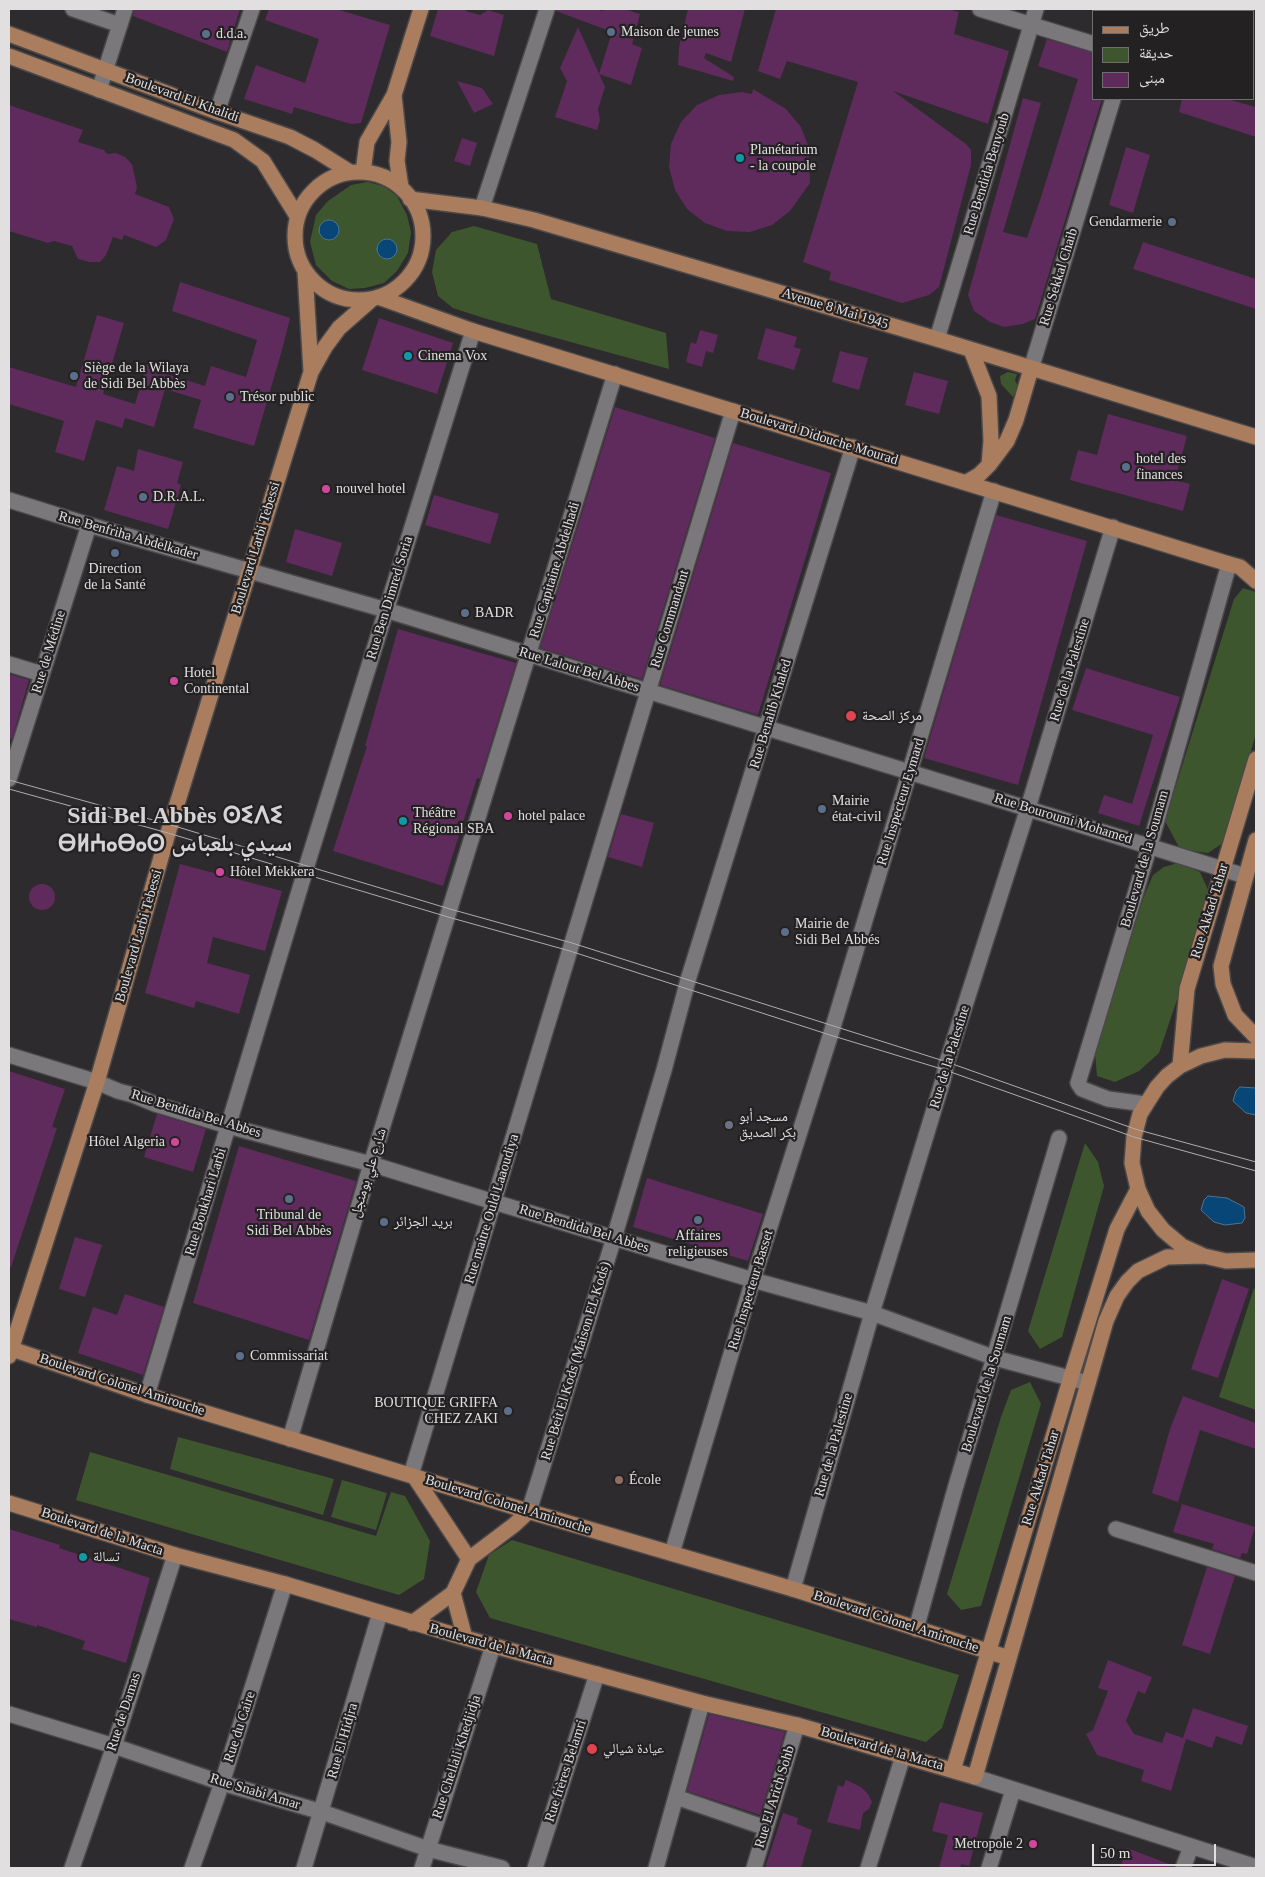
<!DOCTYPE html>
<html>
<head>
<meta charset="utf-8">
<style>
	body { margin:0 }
	#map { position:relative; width:1265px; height:1877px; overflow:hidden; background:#2d2b2d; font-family:"Times New Roman","Noto Naskh Arabic",serif }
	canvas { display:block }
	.frame { position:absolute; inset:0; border:10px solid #e1dfe0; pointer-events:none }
	.legend { position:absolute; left:1092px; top:10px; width:162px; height:90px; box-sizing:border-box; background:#242123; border:1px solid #706d6f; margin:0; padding:6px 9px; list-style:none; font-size:15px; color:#e1dfe0 }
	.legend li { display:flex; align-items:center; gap:10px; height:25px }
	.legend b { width:25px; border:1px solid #706d6f }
	.scale { position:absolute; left:1092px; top:1844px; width:124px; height:22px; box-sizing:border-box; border:2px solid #e1dfe0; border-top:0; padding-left:6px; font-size:15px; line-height:18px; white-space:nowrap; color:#e1dfe0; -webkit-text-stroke:4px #242123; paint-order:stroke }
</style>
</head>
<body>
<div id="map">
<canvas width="1265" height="1877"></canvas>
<div class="frame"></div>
<ul class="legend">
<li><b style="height:6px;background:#aa7d5e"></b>طريق</li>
<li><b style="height:14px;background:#3e562e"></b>حديقة</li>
<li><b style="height:14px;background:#5f2b5c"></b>مبنى</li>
</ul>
<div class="scale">50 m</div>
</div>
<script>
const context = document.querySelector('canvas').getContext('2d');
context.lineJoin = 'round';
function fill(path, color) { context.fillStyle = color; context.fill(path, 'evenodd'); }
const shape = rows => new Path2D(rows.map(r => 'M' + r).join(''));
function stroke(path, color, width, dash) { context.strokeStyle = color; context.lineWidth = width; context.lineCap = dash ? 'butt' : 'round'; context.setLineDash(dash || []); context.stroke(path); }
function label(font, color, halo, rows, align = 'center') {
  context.font = font + ' "Times New Roman","Noto Naskh Arabic","Noto Sans Tifinagh",serif'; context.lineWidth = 4.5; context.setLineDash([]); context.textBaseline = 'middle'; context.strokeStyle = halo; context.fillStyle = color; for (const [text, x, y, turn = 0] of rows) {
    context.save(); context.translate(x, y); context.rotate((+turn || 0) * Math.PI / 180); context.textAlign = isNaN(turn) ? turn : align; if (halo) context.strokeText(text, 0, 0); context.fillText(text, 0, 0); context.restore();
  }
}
const green = shape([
	[367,182,384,186,397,196,407,215,411,232,408,253,397,271,384,283,365,288,349,289,332,281,316,265,310,242,316,215,328,201,351,185],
	[474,226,537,244,551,299,666,333,669,369,487,319,453,308,438,296,432,272,436,250,452,232],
	[1008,372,1017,374,1015,380,1018,387,1013,397,1001,384,1000,376],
	[1243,588,1256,592,1256,733,1226,841,1208,853,1180,849,1165,821,1234,599],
	[1178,863,1200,872,1209,892,1186,973,1159,1053,1139,1071,1115,1082,1097,1076,1095,1053,1144,896,1153,875,1164,867],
	[1085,1143,1098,1162,1104,1186,1062,1337,1040,1349,1028,1331],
	[1254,1288,1256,1291,1256,1410,1219,1397],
	[1030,1382,1041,1404,981,1606,961,1610,947,1594,1001,1417,1011,1390],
	[178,1437,334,1479,323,1515,170,1469],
	[90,1452,376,1536,391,1492,405,1496,430,1541,424,1579,399,1595,76,1500],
	[342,1480,387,1493,376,1530,331,1517],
	[512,1540,959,1675,942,1728,926,1742,490,1618,476,1592,489,1555]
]);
const water = shape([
	'319 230a10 10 0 1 1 20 0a10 10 0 1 1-20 0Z',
	'377 249a10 10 0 1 1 20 0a10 10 0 1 1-20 0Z',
	[1240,1087,1256,1088,1256,1115,1246,1113,1233,1101,1236,1091,1240,1087],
	[1208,1196,1227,1198,1244,1207,1245,1218,1242,1223,1225,1225,1214,1222,1201,1210,1204,1200,1208,1196]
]);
const building = shape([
	[134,9,240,9,227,52,133,16],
	[269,9,336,9,390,25,361,123,351,124,294,107,292,114,244,99,256,65,305,83,319,39,265,20],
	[438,9,466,9,466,11,480,15,488,10,504,15,494,56,430,36],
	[556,9,596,9,602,11,605,9,624,9,640,14,632,44,642,48,631,85,599,74,612,32,556,11],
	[688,9,745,9,731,62,706,53,704,58,734,77,733,81,678,65,679,47],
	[776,9,948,9,959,12,954,34,1009,51,988,124,893,91,966,144,971,150,971,165,939,287,929,295,902,303,829,280,831,272,803,262,858,82,787,61,780,79,758,71],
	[578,27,605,87,598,109,600,120,597,130,555,117,567,81,560,68],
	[1047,39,1094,53,1094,99,1102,99,1035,319,1023,324,1004,327,990,322,974,311,968,295,1023,98,1041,103,1003,232,1027,238,1041,197,1078,79,1038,66],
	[457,81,482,88,493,104,474,113],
	[753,89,786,109,801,127,809,148,810,183,790,211,772,225,750,232,727,231,705,223,687,209,675,190,669,167,671,144,681,122,697,105,719,95,742,92,752,94],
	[1182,99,1227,99,1256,107,1256,137,1179,112],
	[9,105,83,130,78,142,104,150,107,154,116,153,125,157,132,164,137,187,135,194,169,207,174,219,166,240,156,247,124,235,122,240,113,237,106,255,100,262,89,262,78,259,72,246,54,241,48,243,9,231],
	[462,138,477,143,470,166,454,161],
	[1126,147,1150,155,1133,213,1109,205],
	[1143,242,1256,279,1256,309,1133,269],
	[180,282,290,318,282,350,254,446,193,428,201,400,165,389,154,427,125,418,122,428,96,420,84,461,55,452,64,421,9,404,9,367,76,387,97,315,124,323,103,394,135,404,148,361,165,366,163,373,205,386,211,366,246,377,257,340,172,311],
	[379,318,453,343,437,394,362,370],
	[766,328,797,337,794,347,801,349,794,370,757,359],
	[700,330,718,335,713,353,706,351,702,367,686,362,691,342,696,344],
	[840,351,868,358,859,390,832,382],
	[914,372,948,381,939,414,905,405],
	[615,407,715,438,642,679,540,648],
	[1108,414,1187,436,1175,480,1190,484,1183,511,1070,480,1078,450,1097,455],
	[733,443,831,473,758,715,660,685],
	[138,449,183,462,177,483,181,485,168,529,104,510,117,466,134,471],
	[434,495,499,514,490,544,425,525],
	[996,515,1087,541,1018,785,924,758],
	[295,529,342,543,332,576,286,562],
	[398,629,516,663,480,779,477,778,443,886,333,851,367,746,365,746],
	[1086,668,1180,697,1139,826,1098,813,1104,795,1132,804,1153,735,1072,710],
	[9,674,29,680,12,739,9,738],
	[621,814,654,823,642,867,608,857],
	[180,864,282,891,265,951,213,937,207,963,250,975,239,1014,196,1001,194,1008,145,993],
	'29 897a13 13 0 1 1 26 0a13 13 0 1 1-26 0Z',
	[9,1071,65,1089,52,1127,57,1128,11,1267,9,1267],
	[157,1114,206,1129,193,1172,144,1157],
	[239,1146,356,1181,309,1340,193,1303],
	[647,1178,763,1214,748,1261,633,1227],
	[75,1237,102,1245,85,1297,59,1289],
	[1222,1279,1249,1289,1218,1378,1191,1369],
	[125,1294,164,1307,143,1375,78,1353,93,1307,117,1315],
	[1183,1396,1256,1423,1256,1449,1200,1430,1178,1502,1152,1493,1170,1429],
	[1182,1504,1255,1527,1247,1554,1242,1553,1240,1558,1212,1549,1214,1544,1173,1532],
	[9,1529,60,1545,59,1548,150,1578,126,1663,82,1649,85,1641,37,1625,37,1627,9,1619],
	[1207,1567,1235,1576,1210,1654,1182,1645],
	[1108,1660,1152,1677,1145,1694,1138,1691,1126,1721,1134,1734,1162,1743,1166,1732,1183,1738,1193,1708,1248,1726,1242,1745,1216,1736,1212,1748,1186,1739,1171,1791,1141,1781,1144,1770,1097,1755,1086,1734,1093,1730,1108,1691,1098,1688],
	[709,1714,785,1732,760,1815,687,1791],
	[846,1780,861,1787,868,1794,872,1802,869,1809,863,1813,860,1830,827,1822,838,1785,843,1787],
	[940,1802,983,1813,969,1866,961,1864,960,1868,939,1868,948,1835,932,1831],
	[783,1813,798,1818,797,1824,812,1830,801,1868,765,1868],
	[1127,1848,1174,1866,1174,1868,1120,1868]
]);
const minor = shape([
	[73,9,120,25],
	[980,9,1094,44],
	[1139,11,1140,9],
	[99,90,125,9],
	[217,112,252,9],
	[482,208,547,9],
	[937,339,1036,9],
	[1031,369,1113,99],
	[9,500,89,525,386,610,1245,876],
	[9,664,42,674],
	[9,779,89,525],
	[9,1055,97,1082,118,1091,133,1095,155,1104,228,1126,371,1164,494,1202,753,1280,872,1313,995,1358,1088,1383],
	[1145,1104,1108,1099,1082,1089,1078,1083,1150,845,1229,564],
	[147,1395,307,865,473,331],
	[290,1439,371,1164,615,374],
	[411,1475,733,411],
	[529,1511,614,1238,664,1070,688,980,853,447],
	[1116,1529,1256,1573],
	[672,1553,753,1280,833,1027,994,491],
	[793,1589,872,1313,943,1080,947,1062,1028,808,1113,527],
	[916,1629,955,1489,1059,1138],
	[9,1714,114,1746,222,1783,322,1812,428,1849,502,1868],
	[975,1777,1256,1867],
	[676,1797,766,1828],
	[72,1868,114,1746,175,1555],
	[192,1868,222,1783,285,1584],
	[304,1868,380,1613],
	[422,1868,493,1646],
	[535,1868,597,1674],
	[656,1868,702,1703],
	[754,1868,797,1725],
	[868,1868,903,1756],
	[989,1868,1013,1790],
	[1183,1868,1191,1847]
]);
const primary = shape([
	[9,34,217,112,290,137,315,150,350,172],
	[9,56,234,140,263,161,297,216],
	[394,95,399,142,397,161,401,187],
	'295 236a64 64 0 1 1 128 0a64 64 0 1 1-128 0Z',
	[363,172,367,142,394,95,421,9],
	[410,199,482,208,534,220,937,339,1256,437],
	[305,271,311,371],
	[378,297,473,331,1229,564,1240,567,1256,581],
	[989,465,1007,441,1016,420,1031,369],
	[967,482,979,475,989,465,991,441,989,396,971,350],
	[1256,840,1221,966,1223,984,1235,1015,1256,1037],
	[1256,1051,1225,1050,1201,1056,1180,1066,1167,1076,1157,1087,1140,1114,1134,1137,1132,1163,1138,1189,1148,1211,1163,1230,1182,1246,1204,1256,1226,1261,1256,1260],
	[1180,1066,1187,989,1256,759],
	[9,1348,147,1395,524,1510,793,1589,1009,1658],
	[9,1356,97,1082,168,833,311,372,325,347,339,328,372,299],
	[414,1476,469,1559],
	[9,1503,175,1555,285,1584,465,1638,702,1703,797,1725,975,1777,1106,1321,1117,1296,1127,1282,1138,1271,1167,1257,1204,1256],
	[453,1593,465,1638],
	[412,1623,453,1593,469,1559,514,1525,529,1511],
	[953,1770,1071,1377,1117,1229,1138,1189]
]);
const tram = shape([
	[9,780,171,825,450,909,572,943,947,1062,1135,1129,1256,1162],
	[9,789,168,833,448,917,570,951,830,1035,945,1070,1134,1137,1256,1171]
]);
const markers = [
	[611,32,5,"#5c6f8a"],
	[206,34,5,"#5c6f8a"],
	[740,158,5,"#0f9aa8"],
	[1172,222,5,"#5c6f8a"],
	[408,356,5,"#0f9aa8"],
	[74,376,5,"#5c6f8a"],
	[230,397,5,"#5c6f8a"],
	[1126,467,5,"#5c6f8a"],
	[326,489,5,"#d1479c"],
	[143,497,5,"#5c6f8a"],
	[115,553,5,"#5c6f8a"],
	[465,613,5,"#5c6f8a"],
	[174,681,5,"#d1479c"],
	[851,716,6,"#e0444e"],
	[822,809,5,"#5c6f8a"],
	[508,816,5,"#d1479c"],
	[403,821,5,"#0f9aa8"],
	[220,872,5,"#d1479c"],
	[785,932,5,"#5c6f8a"],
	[729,1125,5,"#6b7280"],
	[175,1142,5,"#d1479c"],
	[289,1199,5,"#5c6f8a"],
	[698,1220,5,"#5c6f8a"],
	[384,1222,5,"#5c6f8a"],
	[240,1356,5,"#5c6f8a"],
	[508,1411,5,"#5c6f8a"],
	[619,1480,5,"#8d6e63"],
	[83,1557,5,"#0f9aa8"],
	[592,1749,6,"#e0444e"],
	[1033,1844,5,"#d1479c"]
];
const poiNames = [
	["Maison de jeunes",621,32],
	["d.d.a.",216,34],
	["Planétarium",750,150],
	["- la coupole",750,166],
	["Gendarmerie",1162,222,"right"],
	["Cinema Vox",418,356],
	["Siège de la Wilaya",84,368],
	["de Sidi Bel Abbès",84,384],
	["Trésor public",240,397],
	["hotel des",1136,459],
	["finances",1136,475],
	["nouvel hotel",336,489],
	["D.R.A.L.",153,497],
	["Direction",115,569,"center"],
	["de la Santé",115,585,"center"],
	["BADR",475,613],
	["Hotel",184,673],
	["Continental",184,689],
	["مركز الصحة",862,716],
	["Mairie",832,801],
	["état-civil",832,817],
	["Théâtre",413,813],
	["Régional SBA",413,829],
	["hotel palace",518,816],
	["Hôtel Mekkera",230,872],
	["Mairie de",795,924],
	["Sidi Bel Abbés",795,940],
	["مسجد أبو",739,1117],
	["بكر الصديق",739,1133],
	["Hôtel Algeria",165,1142,"right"],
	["Tribunal de",289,1215,"center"],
	["Sidi Bel Abbès",289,1231,"center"],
	["بريد الجزائر",394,1222],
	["Affaires",698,1236,"center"],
	["religieuses",698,1252,"center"],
	["Commissariat",250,1356],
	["BOUTIQUE GRIFFA",498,1403,"right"],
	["CHEZ ZAKI",498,1419,"right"],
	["École",629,1480],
	["تسالة",93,1557],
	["عيادة شيالي",603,1749],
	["Metropole 2",1023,1844,"right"]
];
const streetNames = [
	["Boulevard El Khalidi",182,98,20],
	["Rue Bendida Benyoub",987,174,-73],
	["Rue Sekkal Chaib",1059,277,-73],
	["Avenue 8 Mai 1945",835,309,17],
	["Boulevard Didouche Mourad",819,437,17],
	["Rue Benfriha Abdelkader",128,536,16],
	["Boulevard Larbi Tebessi",256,548,-73],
	["Rue Capitaine Abdelhadi",555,570,-73],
	["Rue Ben Dimred Soria",390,598,-73],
	["Rue Commandant",670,619,-73],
	["Rue de Médine",49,652,-73],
	["Rue Lalout Bel Abbes",579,670,17],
	["Rue de la Palestine",1070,670,-73],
	["Rue Benalib Khaled",771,714,-73],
	["Rue Inspecteur Eymard",901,802,-73],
	["Rue Bouroumi Mohamed",1063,819,17],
	["Boulevard de la Soumam",1145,859,-74],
	["Rue Akkad Tahar",1210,911,-73],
	["Boulevard Larbi Tebessi",139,936,-74],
	["Rue de la Palestine",950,1057,-73],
	["Rue Bendida Bel Abbes",196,1114,17],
	["شارع علي بومنجل",369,1173,-73],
	["Rue Boukhari Larbi",206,1202,-73],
	["Rue maitre Ould Laaoudiya",492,1209,-73],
	["Rue Bendida Bel Abbes",584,1229,17],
	["Rue Inspecteur Basset",751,1290,-73],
	["Rue Beit El Kods (Maison EL Kods)",576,1361,-73],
	["Boulevard de la Soumam",987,1384,-73],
	["Boulevard Colonel Amirouche",122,1385,18],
	["Rue de la Palestine",834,1445,-74],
	["Rue Akkad Tahar",1041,1478,-73],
	["Boulevard Colonel Amirouche",508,1505,17],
	["Boulevard de la Macta",102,1532,18],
	["Boulevard Colonel Amirouche",896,1622,18],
	["Boulevard de la Macta",491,1645,15],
	["Rue de Damas",124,1712,-72],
	["Rue du Caire",240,1727,-72],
	["Rue El Hidjra",343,1741,-74],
	["Boulevard de la Macta",882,1749,16],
	["Rue Chellali Khedjidja",457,1757,-72],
	["Rue frères Belamri",566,1771,-72],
	["Rue Snabi Amar",255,1792,17],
	["Rue El Arich Sohb",775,1797,-73]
];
const townNames = [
	["Sidi Bel Abbès ⵙⵉⴷⵉ",175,817],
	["ⴱⵍⵄⴰⴱⴰⵙ سيدي بلعباس",175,845]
];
fill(green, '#3e562e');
fill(water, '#094678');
stroke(water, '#4a7497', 1);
fill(building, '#5f2b5c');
stroke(minor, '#4b484a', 18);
stroke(primary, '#4b484a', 18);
stroke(minor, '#7b787b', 15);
stroke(primary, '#aa7d5e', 15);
stroke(tram, '#afadaf', 1);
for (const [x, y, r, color] of markers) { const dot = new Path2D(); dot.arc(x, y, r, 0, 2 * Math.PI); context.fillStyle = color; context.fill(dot); stroke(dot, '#242123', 2); }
label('14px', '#e1dfe0', '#242123', poiNames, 'left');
label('14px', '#e1dfe0', '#242123', streetNames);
label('bold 24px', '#d6d3d6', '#242123', townNames);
</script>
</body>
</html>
